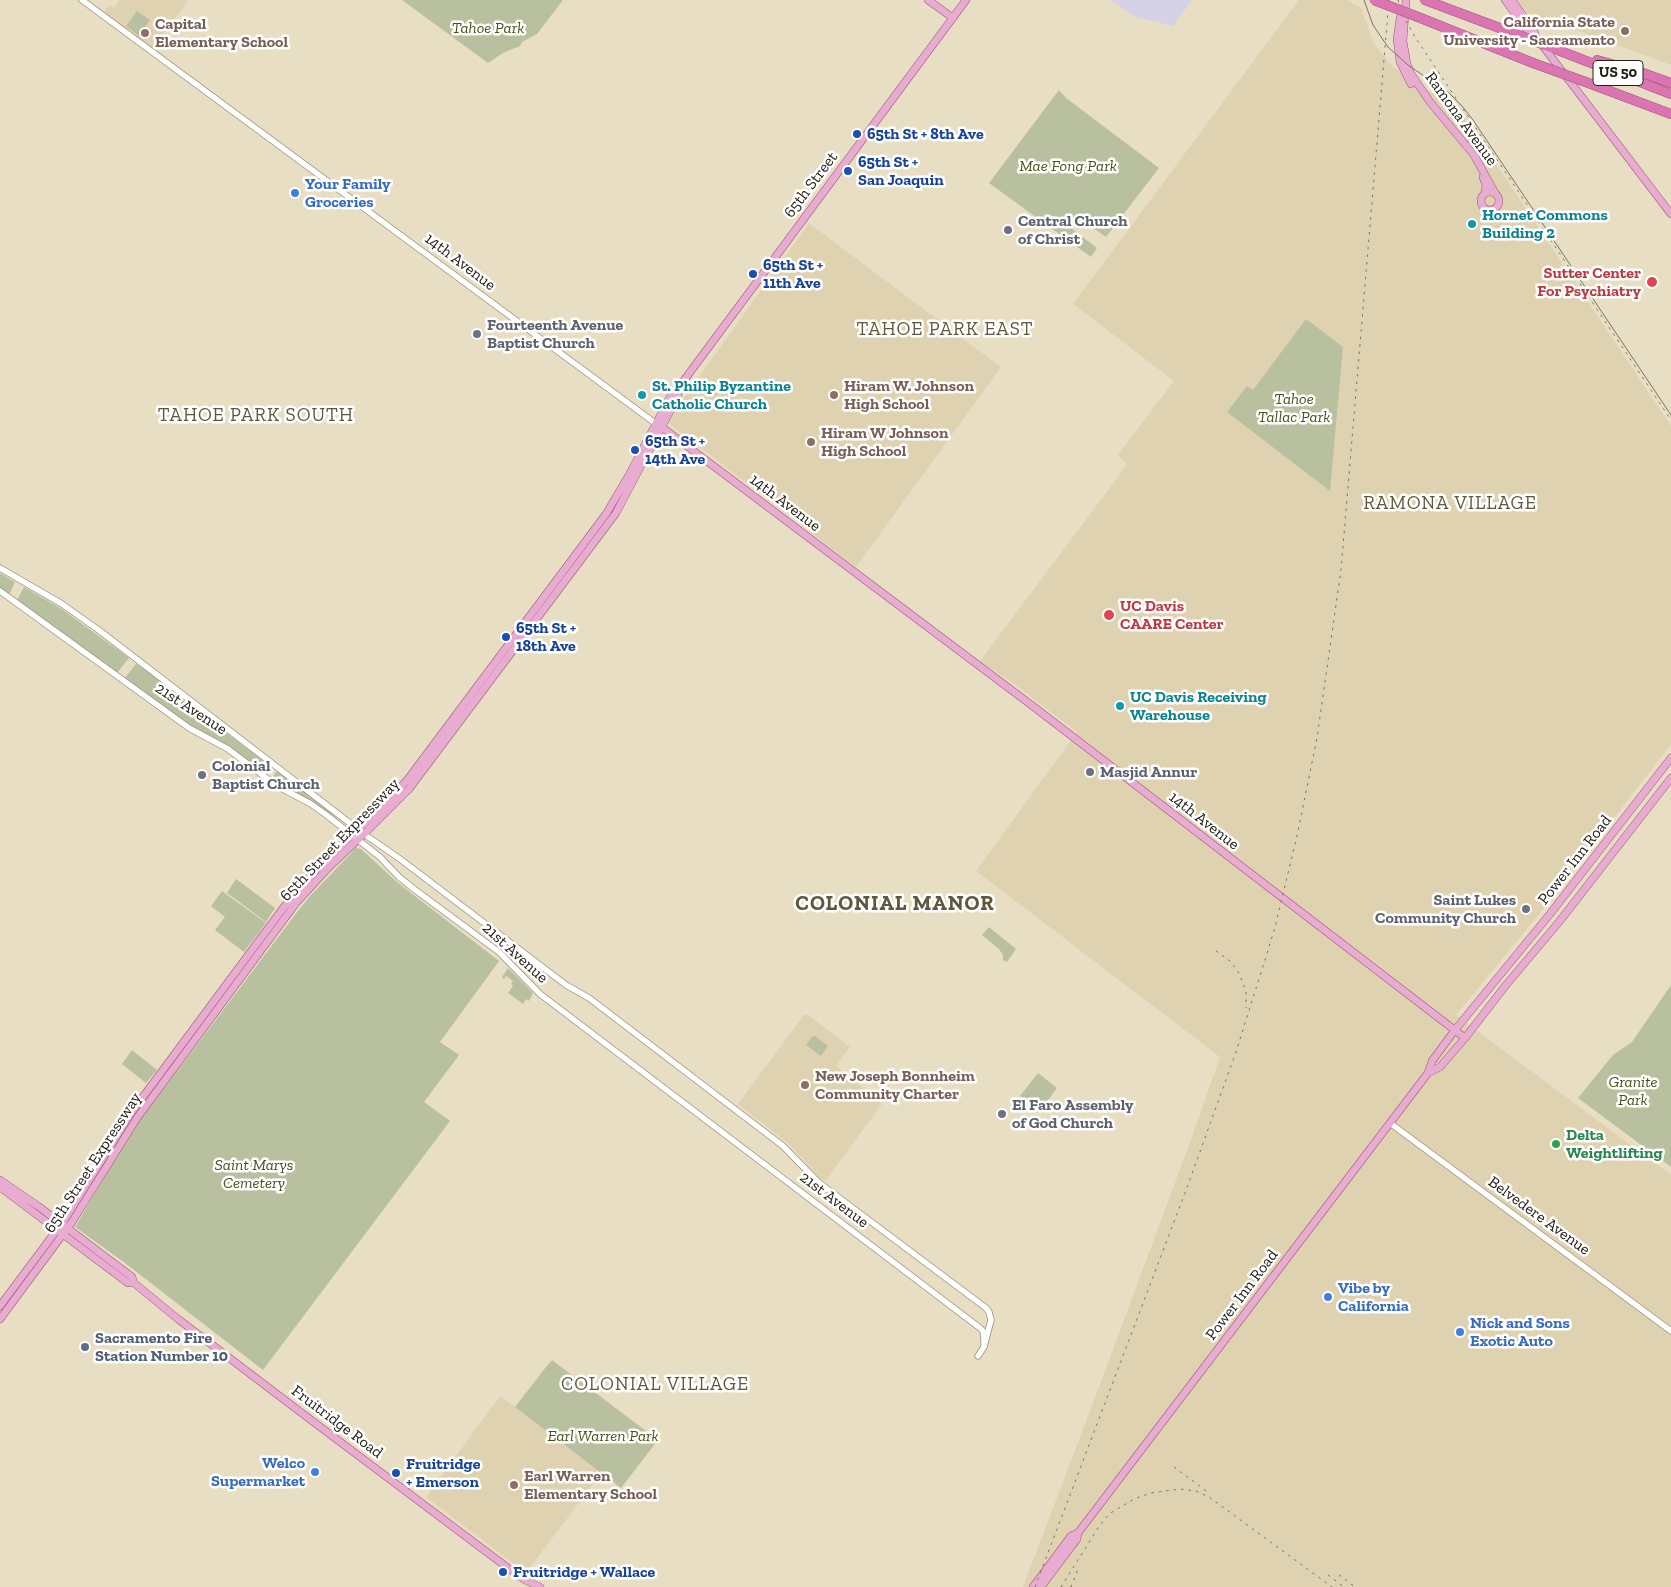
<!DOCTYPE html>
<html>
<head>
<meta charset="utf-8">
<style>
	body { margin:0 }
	canvas { display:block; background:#e8dec3 }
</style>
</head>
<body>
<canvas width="1671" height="1587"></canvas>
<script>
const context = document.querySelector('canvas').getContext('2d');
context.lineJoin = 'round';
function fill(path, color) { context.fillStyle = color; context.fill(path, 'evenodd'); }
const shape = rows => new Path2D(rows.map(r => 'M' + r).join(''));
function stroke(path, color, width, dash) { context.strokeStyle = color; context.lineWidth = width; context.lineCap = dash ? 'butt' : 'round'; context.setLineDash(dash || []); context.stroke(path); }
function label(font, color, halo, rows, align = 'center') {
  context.font = font + ' "Zilla Slab",serif'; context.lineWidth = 5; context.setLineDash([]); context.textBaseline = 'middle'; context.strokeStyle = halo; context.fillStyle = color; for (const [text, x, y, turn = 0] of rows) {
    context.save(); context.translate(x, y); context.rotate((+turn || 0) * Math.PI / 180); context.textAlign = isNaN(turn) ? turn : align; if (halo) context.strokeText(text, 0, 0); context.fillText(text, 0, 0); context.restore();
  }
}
const commercial = shape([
	[1111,0,1192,0,1173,26,1135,17]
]);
const built = shape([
	[120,0,187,0,188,1,150,51,102,15,110,5,114,8],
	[1299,0,1347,0,1361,8,1374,44,1392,66,1462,113,1671,426,1671,744,1558,891,1456,1015,1671,1175,1671,1587,1023,1587,1096,1395,1192,1137,1220,1057,976,871,1077,732,1014,684,980,661,1127,465,1118,455,1174,381,1073,304],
	[1518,0,1671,0,1671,65,1566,26,1543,28,1527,12],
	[809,223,1001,367,856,567,667,422],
	[804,1015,808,1015,850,1047,836,1066,882,1104,825,1181,819,1177,789,1144,738,1104],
	[500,1396,602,1472,526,1573,426,1497]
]);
const green = shape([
	[402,0,563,0,537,34,522,42,520,46,503,53,488,63],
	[137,11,150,20,139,36,126,26],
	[1059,90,1066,98,1159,168,1106,237,1080,219,1072,229,1097,248,1091,257,989,183],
	[1306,319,1343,347,1330,491,1227,412,1247,386,1253,390],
	[0,573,15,582,9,595,0,588],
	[24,587,60,608,129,658,117,673,17,600],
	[136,664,157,678,161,684,270,766,264,774,230,748,190,726,124,679],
	[277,771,339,819,271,779],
	[356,848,361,849,398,883,499,961,440,1042,459,1055,424,1102,450,1121,263,1370,125,1263,75,1227,130,1134,154,1102,294,916,310,896],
	[236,879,275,908,266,922,227,893],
	[222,891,266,923,244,952,215,930,225,917,211,906],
	[989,927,1016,949,1007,962,1003,960,1003,955,999,949,982,935],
	[508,968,533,993,529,1001,526,999,523,1004,508,993,513,986,511,984,513,981,506,976,504,979,502,977],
	[1671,985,1671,1167,1578,1098,1613,1055,1632,1042],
	[813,1036,815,1036,828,1046,821,1056,806,1045],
	[132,1050,157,1070,146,1083,122,1064],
	[1038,1073,1057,1088,1040,1111,1020,1096],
	[552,1360,658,1440,621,1488,515,1407,546,1367]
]);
const minor = shape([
	[82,0,655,423],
	[0,568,62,604,100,631,364,834,400,859,566,985,589,998,783,1146,818,1182,986,1308,989,1312,991,1320,984,1347],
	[0,591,189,728,228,749,277,786,311,804,325,814,380,857,399,877,414,889,499,952,540,994,980,1328,983,1331,984,1339,984,1347,978,1356],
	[1390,1123,1671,1331]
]);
const major = shape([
	[928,0,953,18],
	[1406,0,1403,41,1407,64,1411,74,1430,102,1474,155,1495,193],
	[1505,0,1530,34,1536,37],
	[1512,0,1534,31,1536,37,1671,214],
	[1400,18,1397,39,1400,62,1411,84],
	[1483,177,1486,185,1485,193],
	'1481 201a9 9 0 1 1 18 0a9 9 0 1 1-18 0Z',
	[659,425,1034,707,1465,1038],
	[1428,1073,1440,1067,1465,1038,1506,985,1559,922,1671,778],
	[0,1180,38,1206,132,1277,134,1283,178,1319,311,1420,512,1571,525,1580,540,1587],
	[0,1187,128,1283,134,1283],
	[0,1306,65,1219,131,1113,284,907,318,868,394,795,408,779,606,514,629,475,672,393,679,387,966,0],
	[0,1319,72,1222,137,1118,296,903,329,867,364,834,409,789,616,513,678,396,679,387],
	[1033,1587,1071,1536,1078,1533],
	[1041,1587,1077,1539,1078,1533,1428,1073,1432,1061,1455,1030,1550,914,1671,758]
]);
const highway = shape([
	[1425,0,1521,36],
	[1418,17,1533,63],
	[1545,45,1671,94],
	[1597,60,1640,72,1671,83],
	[1583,81,1671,114]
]);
const tram = shape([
	[1364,0,1373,25,1388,47,1408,65,1449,93,1462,106,1473,120,1671,415]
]);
const rail = shape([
	[1398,0,1404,17,1415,37,1671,420],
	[1216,951,1230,961,1239,973,1246,992,1246,1008],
	[1174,1467,1209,1493],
	[1328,1575,1344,1587],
	[1339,1575,1355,1587],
	[1035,1587,1188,1185,1236,1052,1274,931,1297,836,1317,738,1341,570,1389,0],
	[1061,1587,1098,1528,1109,1514,1134,1499,1151,1493,1180,1489,1196,1491,1209,1497,1332,1587],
	[1071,1587,1078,1569]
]);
const highwayBridge = shape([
	[1374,0,1418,17],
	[1521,36,1545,45],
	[1533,63,1583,81]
]);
const markers = [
	[1625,31,5,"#8d6e63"],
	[145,33,5,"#8d6e63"],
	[857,134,5,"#1a4fb4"],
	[848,171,5,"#1a4fb4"],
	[295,193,5,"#3f7fe0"],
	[1472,224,5,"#0f9aa8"],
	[1008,230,5,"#6b7280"],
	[753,274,5,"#1a4fb4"],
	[1652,282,6,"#e0444e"],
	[477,334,5,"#6b7280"],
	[642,395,5,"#0f9aa8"],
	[834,395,5,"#8d6e63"],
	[811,442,5,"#8d6e63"],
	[635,450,5,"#1a4fb4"],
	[1109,615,6,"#e0444e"],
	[506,637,5,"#1a4fb4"],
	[1120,706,5,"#0f9aa8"],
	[1090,772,5,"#6b7280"],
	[202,775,5,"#6b7280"],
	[1526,909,5,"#6b7280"],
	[805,1085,5,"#8d6e63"],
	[1002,1114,5,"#6b7280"],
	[1556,1144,5,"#2e9e5b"],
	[1328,1297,5,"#3f7fe0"],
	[1460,1332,5,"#3f7fe0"],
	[85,1347,5,"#5c6f8a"],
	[315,1472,5,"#3f7fe0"],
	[396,1473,5,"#1a4fb4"],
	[514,1485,5,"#8d6e63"],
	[503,1572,5,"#1a4fb4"]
];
const shields = [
	[1618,73,50]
];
const shieldNames = [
	["US 50",1618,73]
];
const educationNames = [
	["California State",1615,22,"right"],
	["University - Sacramento",1615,40,"right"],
	["Capital",155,24],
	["Elementary School",155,42],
	["Hiram W. Johnson",844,386],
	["High School",844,404],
	["Hiram W Johnson",821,433],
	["High School",821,451],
	["New Joseph Bonnheim",815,1076],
	["Community Charter",815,1094],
	["Earl Warren",524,1476],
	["Elementary School",524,1494]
];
const parkNames = [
	["Tahoe Park",488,28],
	["Mae Fong Park",1068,166],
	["Tahoe",1294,399],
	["Tallac Park",1294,417],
	["Granite",1633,1082],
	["Park",1633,1100],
	["Saint Marys",254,1165],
	["Cemetery",254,1183],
	["Earl Warren Park",603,1436]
];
const streetNames = [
	["Ramona Avenue",1461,119,54],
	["65th Street",811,185,-53],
	["14th Avenue",460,262,37],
	["14th Avenue",785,503,37],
	["21st Avenue",191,709,33],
	["14th Avenue",1204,821,38],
	["65th Street Expressway",340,840,-46],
	["Power Inn Road",1575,860,-52],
	["21st Avenue",515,953,42],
	["65th Street Expressway",93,1163,-57],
	["21st Avenue",834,1200,37],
	["Belvedere Avenue",1539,1216,36],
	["Power Inn Road",1242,1295,-53],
	["Fruitridge Road",337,1422,37]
];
const transitNames = [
	["65th St + 8th Ave",867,134],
	["65th St +",858,162],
	["San Joaquin",858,180],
	["65th St +",763,265],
	["11th Ave",763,283],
	["65th St +",645,441],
	["14th Ave",645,459],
	["65th St +",516,628],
	["18th Ave",516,646],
	["Fruitridge",406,1464],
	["+ Emerson",406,1482],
	["Fruitridge + Wallace",513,1572]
];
const shopNames = [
	["Your Family",305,184],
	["Groceries",305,202],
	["Vibe by",1338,1288],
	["California",1338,1306],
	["Nick and Sons",1470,1323],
	["Exotic Auto",1470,1341],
	["Welco",305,1463,"right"],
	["Supermarket",305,1481,"right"]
];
const cultureNames = [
	["Hornet Commons",1482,215],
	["Building 2",1482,233],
	["St. Philip Byzantine",652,386],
	["Catholic Church",652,404],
	["UC Davis Receiving",1130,697],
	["Warehouse",1130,715]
];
const worshipNames = [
	["Central Church",1018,221],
	["of Christ",1018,239],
	["Fourteenth Avenue",487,325],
	["Baptist Church",487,343],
	["Colonial",212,766],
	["Baptist Church",212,784],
	["Masjid Annur",1100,772],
	["Saint Lukes",1516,900,"right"],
	["Community Church",1516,918,"right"],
	["El Faro Assembly",1012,1105],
	["of God Church",1012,1123]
];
const healthNames = [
	["Sutter Center",1641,273],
	["For Psychiatry",1641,291],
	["UC Davis",1120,606,"left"],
	["CAARE Center",1120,624,"left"]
];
const leisureNames = [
	["Delta",1566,1135],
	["Weightlifting",1566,1153]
];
const serviceNames = [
	["Sacramento Fire",95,1338],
	["Station Number 10",95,1356]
];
const quarterNames = [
	["TAHOE PARK EAST",945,330],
	["TAHOE PARK SOUTH",256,416],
	["RAMONA VILLAGE",1450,504],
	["COLONIAL VILLAGE",655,1385]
];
const districtNames = [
	["COLONIAL MANOR",895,904]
];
fill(commercial, '#d5d2e8');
fill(built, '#dfd2b1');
fill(green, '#b9c09f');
stroke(minor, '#968d74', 7);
stroke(major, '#9a577b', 8);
stroke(highway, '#9a577b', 10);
stroke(minor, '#fff', 5.5);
stroke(major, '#e9acd1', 7);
stroke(highway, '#da75b2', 9);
stroke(tram, '#7b7462', 1);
stroke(rail, '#7b7462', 1, [2.5, 5]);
stroke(highwayBridge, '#9a577b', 10, []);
stroke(highwayBridge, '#da75b2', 9);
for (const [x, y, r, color] of markers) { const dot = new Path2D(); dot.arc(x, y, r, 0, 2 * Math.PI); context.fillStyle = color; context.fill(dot); stroke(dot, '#fff', 2); }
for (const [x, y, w] of shields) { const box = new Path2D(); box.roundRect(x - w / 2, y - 12.5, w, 25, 4); context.fillStyle = '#fff'; context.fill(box); stroke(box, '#242016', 1); }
label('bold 15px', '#242016', null, shieldNames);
label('bold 16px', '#785e54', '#fff', educationNames, 'left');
label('italic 16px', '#485119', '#fff', parkNames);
label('16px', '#242016', '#fff', streetNames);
label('bold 16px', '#164399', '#fff', transitNames, 'left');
label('bold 16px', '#366cbe', '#fff', shopNames, 'left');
label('bold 16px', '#0d838f', '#fff', cultureNames, 'left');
label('bold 16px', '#5b616d', '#fff', worshipNames, 'left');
label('bold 16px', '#be3a42', '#fff', healthNames, 'right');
label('bold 16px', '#27864d', '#fff', leisureNames, 'left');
label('bold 16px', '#4e5e75', '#fff', serviceNames, 'left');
context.letterSpacing = '1px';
label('19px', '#60573f', '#fff', quarterNames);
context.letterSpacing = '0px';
context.letterSpacing = '1px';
label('bold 21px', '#60573f', '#fff', districtNames);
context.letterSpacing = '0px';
</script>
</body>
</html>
